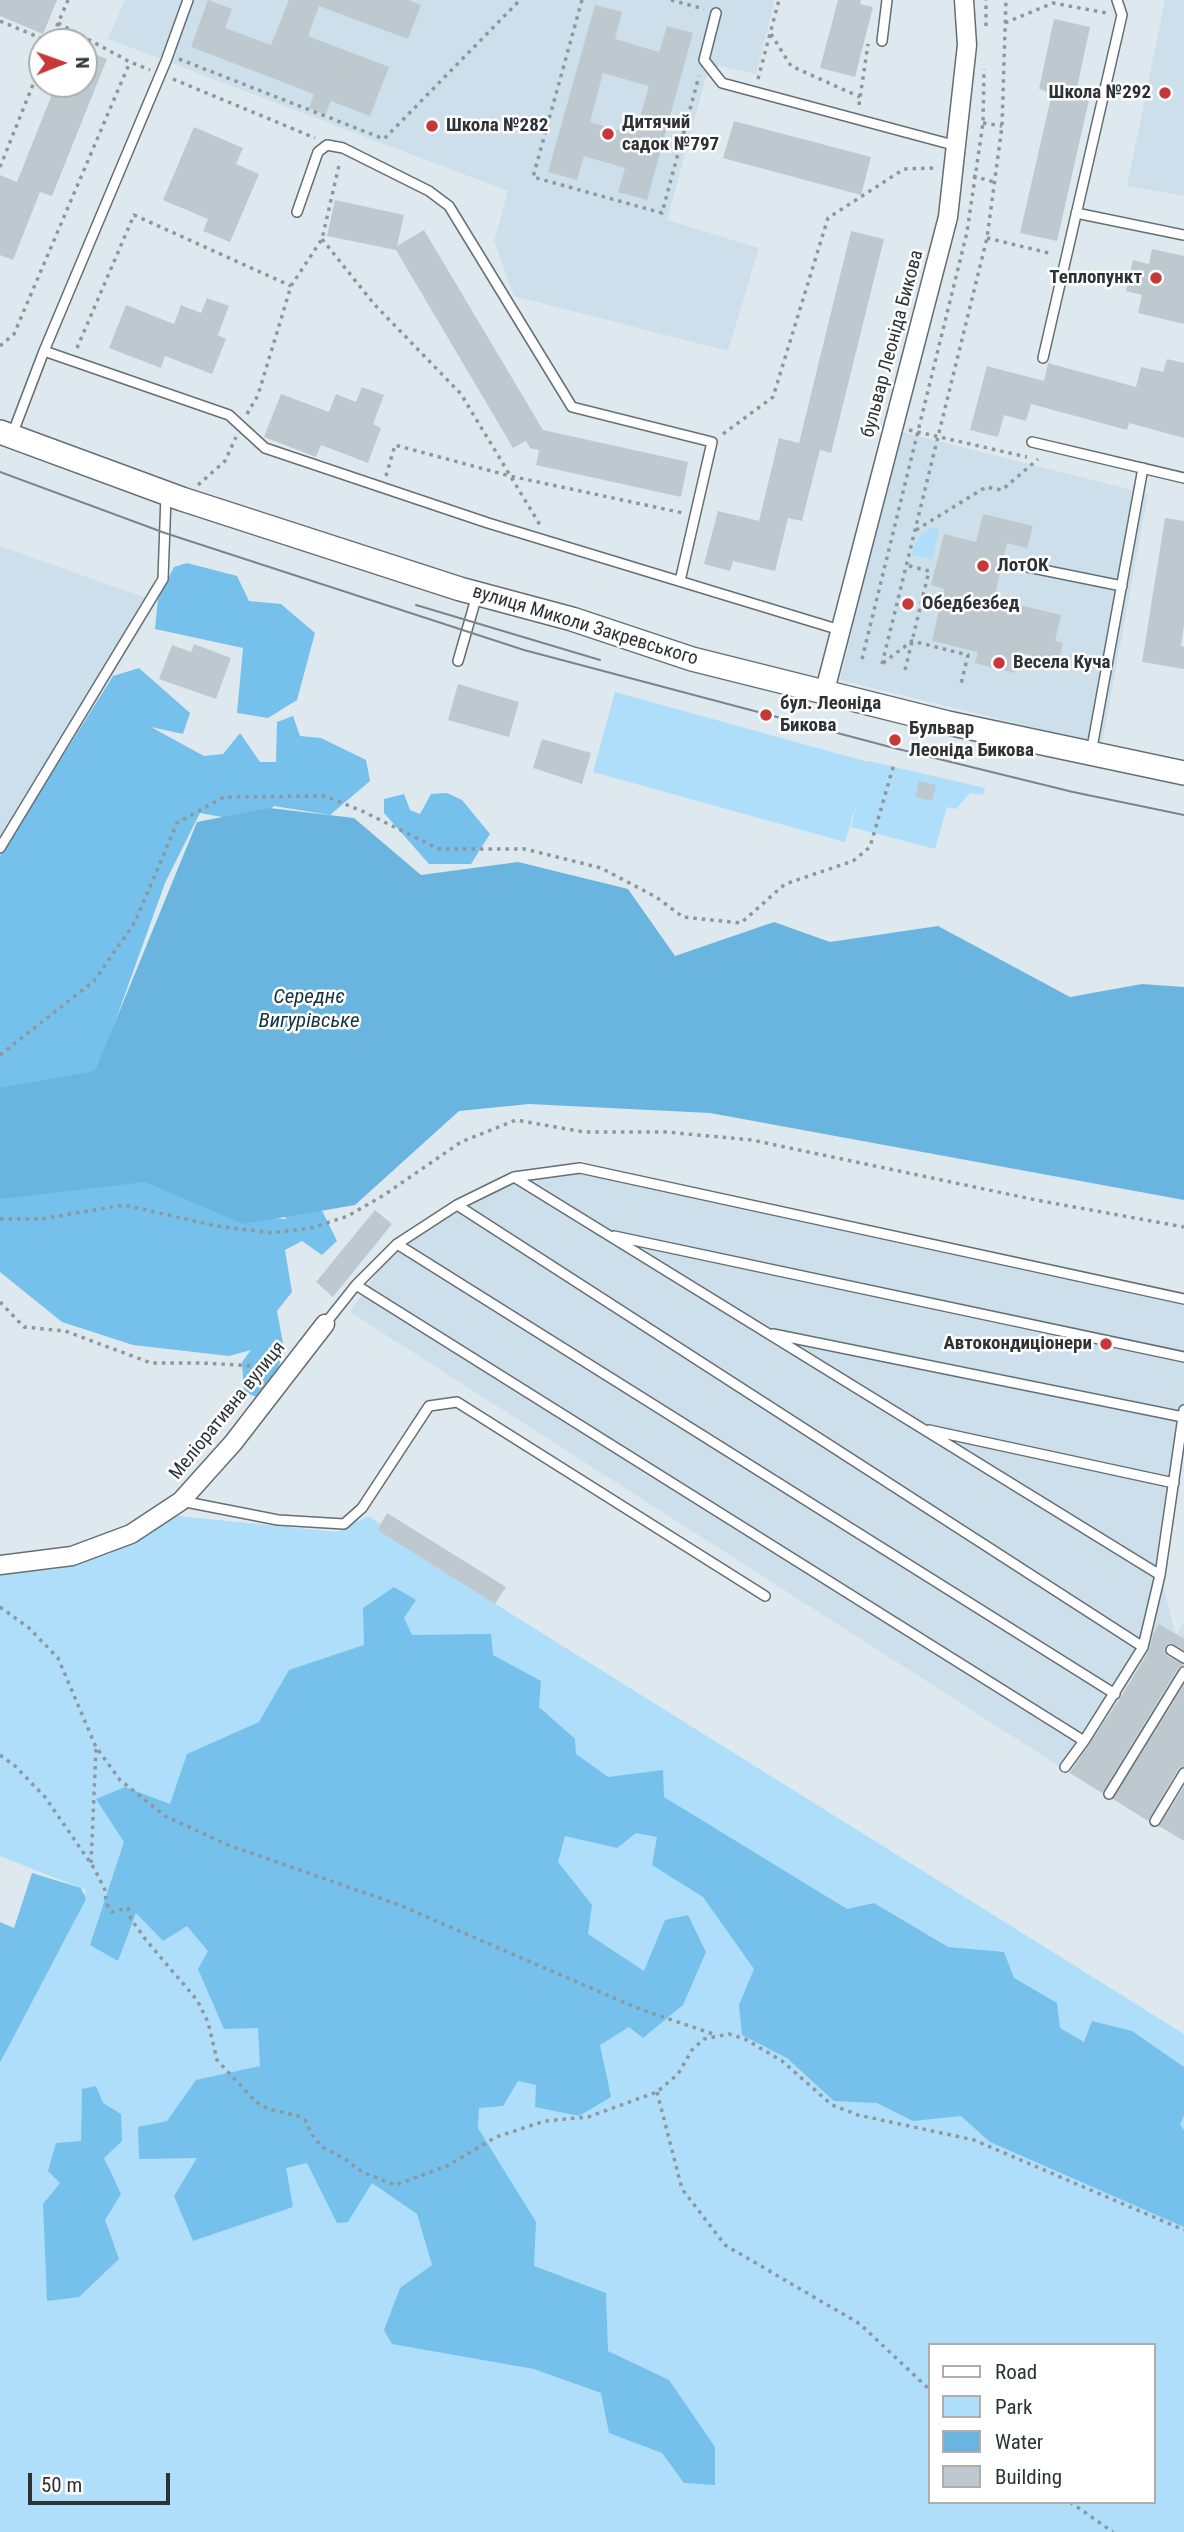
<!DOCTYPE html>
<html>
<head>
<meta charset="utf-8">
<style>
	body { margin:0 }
	#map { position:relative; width:1184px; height:2532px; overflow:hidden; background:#dde9ef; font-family:"Roboto Condensed",sans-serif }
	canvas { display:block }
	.legend { position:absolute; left:928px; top:2343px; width:228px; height:161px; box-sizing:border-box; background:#fff; border:2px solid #abadae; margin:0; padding:9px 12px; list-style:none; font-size:21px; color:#2e3235 }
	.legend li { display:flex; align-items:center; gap:14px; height:35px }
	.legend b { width:35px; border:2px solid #abadae }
	.north { position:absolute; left:28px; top:28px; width:70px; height:70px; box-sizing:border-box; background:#fff; border:2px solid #abadae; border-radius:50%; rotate:89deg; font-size:19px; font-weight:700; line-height:28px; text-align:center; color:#2e3235 }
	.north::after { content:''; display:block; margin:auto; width:24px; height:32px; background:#c73839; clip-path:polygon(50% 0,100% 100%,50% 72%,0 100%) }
	.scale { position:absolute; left:28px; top:2473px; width:142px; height:32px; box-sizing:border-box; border:4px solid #2e3235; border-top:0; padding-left:9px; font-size:21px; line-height:24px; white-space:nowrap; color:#2e3235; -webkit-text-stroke:5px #fff; paint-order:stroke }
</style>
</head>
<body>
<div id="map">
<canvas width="1184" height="2532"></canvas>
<ul class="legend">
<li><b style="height:9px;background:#fff"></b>Road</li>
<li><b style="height:19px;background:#afdefa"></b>Park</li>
<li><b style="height:19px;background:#69b5df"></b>Water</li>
<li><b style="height:19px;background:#bec9cf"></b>Building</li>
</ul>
<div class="north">N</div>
<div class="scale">50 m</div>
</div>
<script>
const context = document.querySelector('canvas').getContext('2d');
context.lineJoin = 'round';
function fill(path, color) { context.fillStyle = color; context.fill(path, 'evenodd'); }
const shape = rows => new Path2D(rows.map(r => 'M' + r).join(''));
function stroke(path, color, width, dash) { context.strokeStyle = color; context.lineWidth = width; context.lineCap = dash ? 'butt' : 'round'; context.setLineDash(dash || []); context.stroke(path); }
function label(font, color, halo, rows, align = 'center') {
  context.font = font + ' "Roboto Condensed",sans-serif'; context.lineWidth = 5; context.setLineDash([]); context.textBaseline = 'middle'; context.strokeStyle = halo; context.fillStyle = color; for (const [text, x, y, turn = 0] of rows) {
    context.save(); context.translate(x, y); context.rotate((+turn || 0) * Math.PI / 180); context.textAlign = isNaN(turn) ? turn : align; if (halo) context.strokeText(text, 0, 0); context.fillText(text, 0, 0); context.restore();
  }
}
const built = shape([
	[125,0,775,0,756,74,719,66,706,77,667,220,759,248,728,351,514,296,494,241,508,191,108,39],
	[1165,0,1184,0,1184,196,1127,186],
	[898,431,1148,494,1102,744,840,680],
	[0,546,157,602,0,859],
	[580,1168,1184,1299,1184,1410,1160,1575,1176,1635,1184,1623,1184,1841,1070,1773,350,1312,397,1244,514,1177]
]);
const green = shape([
	[929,528,939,528,932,559,912,555,916,541],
	[615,692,868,762,869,761,985,788,983,795,970,793,956,809,947,807,935,849,851,827,858,798,845,842,593,772],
	[178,1516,337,1532,368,1516,380,1524,377,1530,1184,2034,1184,2532,0,2532,0,2064,86,1890,0,1856,0,1574,57,1569,112,1553,156,1526],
	[930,2345,1154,2345,1154,2502,930,2502]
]);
const forest = shape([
	[187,563,237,576,249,601,281,604,315,633,297,700,268,718,237,713,243,648,155,629,158,598,174,567],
	[139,668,190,713,183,734,151,727,204,756,223,754,240,733,260,762,276,762,277,722,293,716,300,736,321,738,366,760,370,781,330,815,274,806,254,823,200,813,165,883,96,1075,0,1090,0,856,113,676],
	[447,793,462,800,490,834,471,864,429,864,384,813,384,799,404,794,410,810,420,814,431,794],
	[81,1155,259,1217,286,1219,278,1195,311,1188,337,1241,322,1255,302,1241,285,1250,292,1292,277,1311,283,1343,277,1379,259,1398,244,1392,242,1362,251,1350,229,1356,133,1345,62,1322,0,1272,0,1178],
	[394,1587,416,1600,404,1618,412,1635,491,1634,493,1655,541,1681,539,1707,575,1739,576,1754,608,1777,663,1770,664,1797,847,1909,874,1903,948,1947,1004,1952,1014,1978,1057,2003,1060,2028,1084,2042,1092,2021,1132,2031,1184,2067,1184,2115,1180,2125,1184,2130,1184,2227,990,2142,961,2116,913,2121,877,2103,834,2101,787,2058,742,2035,739,2005,754,1969,703,1897,652,1865,657,1837,636,1833,617,1848,565,1836,558,1862,592,1905,588,1934,644,1971,665,1920,688,1915,706,1952,683,2005,643,2038,629,2027,600,2045,611,2097,579,2116,535,2107,536,2085,518,2081,503,2106,479,2108,478,2128,536,2222,534,2266,606,2293,608,2351,669,2380,715,2447,715,2485,684,2483,662,2453,609,2433,601,2393,534,2369,392,2344,384,2330,400,2288,432,2265,417,2214,372,2183,348,2222,337,2223,307,2163,286,2168,293,2207,193,2241,174,2196,197,2158,139,2159,138,2127,167,2121,196,2080,260,2066,258,2028,224,2029,198,1969,208,1951,187,1926,163,1941,136,1913,118,1961,90,1945,124,1842,96,1799,125,1787,170,1804,187,1754,259,1722,289,1670,364,1645,363,1608],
	[32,1873,81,1888,86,1899,0,2063,0,1922,14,1928],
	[96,2086,103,2103,121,2114,122,2141,104,2158,121,2194,105,2220,119,2259,79,2297,47,2301,43,2204,60,2183,48,2171,56,2143,81,2141,82,2089]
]);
const water = shape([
	[269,808,354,818,421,875,518,862,628,889,675,956,774,922,830,942,938,926,1070,997,1142,984,1184,987,1184,1200,710,1113,529,1104,459,1111,355,1205,244,1224,145,1182,0,1199,0,1088,95,1071,197,822]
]);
const building = shape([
	[0,0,57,0,43,34,0,16],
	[208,0,232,9,225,28,271,45,289,0,408,0,421,5,408,39,319,6,308,36,389,67,370,116,331,101,325,115,309,108,314,94,191,47],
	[838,0,861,0,860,4,873,7,855,77,820,68],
	[595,5,622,12,615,39,659,52,667,26,693,33,647,200,618,192,625,168,584,156,577,180,548,172],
	[603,73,649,86,635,135,590,122],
	[1054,19,1090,27,1075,97,1089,100,1057,241,1020,233,1052,93,1039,89],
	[84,50,107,59,52,196,40,192,13,260,0,255,0,175,17,182,56,84,84,84],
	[734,121,871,157,861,195,723,158],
	[194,127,243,148,236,164,259,174,230,242,203,231,208,219,163,200],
	[335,200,404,215,397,246,424,230,543,430,688,462,681,497,536,465,539,450,530,448,526,441,513,448,396,250,327,236],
	[851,231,884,239,831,453,820,450,802,521,788,518,775,571,733,561,730,571,704,564,718,511,759,521,779,438,799,443],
	[1152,249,1184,256,1184,324,1138,313,1142,295,1126,291,1133,260,1149,264],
	[207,298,229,306,218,335,226,339,212,374,165,356,161,368,109,348,126,305,174,324,181,305,201,313],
	[1167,359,1184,363,1184,438,1129,423,1127,430,1031,404,1026,421,1004,415,998,437,970,430,987,366,1044,381,1048,363,1136,387,1141,367,1163,372],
	[362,387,384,395,373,424,381,428,368,463,321,445,316,457,264,437,281,394,329,412,336,394,356,402],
	[983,514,1033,526,1027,548,1007,543,994,599,1061,615,1055,641,1063,643,1058,662,1020,653,1015,673,975,663,978,652,932,641,944,589,931,585,944,534,976,542],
	[1165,518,1184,521,1184,625,1181,646,1184,647,1184,669,1142,662],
	[194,644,231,658,216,699,159,679,172,645,191,652],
	[458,684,519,702,509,737,448,720],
	[542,739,591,753,582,784,533,768],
	[919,781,936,785,932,801,915,797],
	[375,1210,392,1224,333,1297,316,1282],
	[387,1513,506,1587,495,1604,377,1530],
	[1159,1624,1184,1639,1184,1650,1171,1643,1165,1646,1164,1650,1167,1656,1184,1665,1178,1668,1102,1793,1070,1773,1121,1697,1149,1651,1153,1634],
	[1184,1685,1184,1766,1178,1769,1148,1821,1113,1799],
	[1184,1787,1184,1841,1159,1826]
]);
const path = shape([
	[582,0,533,177,662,213,699,76],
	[671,0,704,9],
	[0,21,50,42],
	[58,23,130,62,150,70],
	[1005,23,1053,3,1107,13],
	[986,26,986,0],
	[771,34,791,66,860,97],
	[50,42,68,0],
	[179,59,384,139,520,0],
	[173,79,315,138],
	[758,79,779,0],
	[859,105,868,44],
	[983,123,1002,126],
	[0,167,42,62],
	[973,176,994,182],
	[987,238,1053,254],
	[322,239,374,304,461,394,540,525],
	[0,346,14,334,130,62],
	[77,348,134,215,291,286],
	[247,414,258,395,291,286,322,239,340,161],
	[909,430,1027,457],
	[723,434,773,397,828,218,904,169,935,168],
	[386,476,395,445,510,476,683,513],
	[198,485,225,461,236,437],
	[916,530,986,487,1002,490,1038,459],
	[862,659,967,232,983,123,984,69],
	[883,663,912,641,968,655,961,684],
	[882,664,987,238,1002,126,1006,0],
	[905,670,929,571,906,565],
	[0,1055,94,981,135,922,177,823,224,797,325,796,362,811,439,849,525,849,601,868,656,897,683,917,741,923,785,884,853,861,870,847,894,764],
	[0,1219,41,1219,124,1205,216,1226,273,1233,311,1228,348,1216,384,1195,461,1142,516,1120,584,1132,666,1132,752,1140,1036,1200,1184,1227],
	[0,1302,24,1327,65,1331,151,1363,202,1363,271,1367],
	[0,1607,29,1628,58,1658,96,1747,120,1780,165,1816,228,1845,397,1904,637,2008,716,2035],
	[0,1755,15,1766,45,1797,94,1868,105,1890,106,1903,112,1912,128,1908,131,1919,146,1940,197,2000,208,2022,217,2060,256,2102,268,2109,298,2116,305,2120,312,2135,322,2147,345,2159,362,2172,395,2185,447,2166,496,2137,545,2121,588,2117,657,2092,678,2074,692,2050,704,2039,729,2034,745,2039,782,2061,832,2105,858,2115,974,2140,1184,2230],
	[91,1863,96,1749],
	[657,2092,682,2189,725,2245,860,2324,930,2390],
	[1070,2502,1113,2532]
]);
const service = shape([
	[716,13,704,60,722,83,957,146],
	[882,41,887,0],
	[297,212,318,152,327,145,343,148,429,191,449,206,572,407,712,442,680,581],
	[1076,213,1184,235],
	[44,351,229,415,265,448,488,523,840,630],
	[1043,358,1122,15,1117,0],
	[12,435,44,351,166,61,188,0],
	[1032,442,1184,478],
	[1028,567,1122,586],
	[458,661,477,595],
	[1091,753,1143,468],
	[0,848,163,579,166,496],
	[514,1177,1160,1575],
	[457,1205,1143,1647],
	[614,1236,1184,1357],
	[397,1244,1115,1694],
	[356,1285,1084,1741],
	[325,1324,356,1285,397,1244,457,1205,514,1177,580,1168,1184,1299],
	[773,1334,1183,1417],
	[929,1430,1174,1483],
	[181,1501,278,1520,344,1524,362,1508,429,1406,457,1402,765,1596],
	[1171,1650,1184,1658],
	[1065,1767,1084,1741,1143,1647,1160,1575,1184,1410],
	[1109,1794,1184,1672],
	[1155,1821,1184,1773]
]);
const minor = shape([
	[824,694,948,217,967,45,964,0],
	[0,1565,72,1556,131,1534,181,1501,233,1443,325,1324]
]);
const tertiary = shape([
	[0,432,182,499,460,589,572,619,692,659,948,723,1184,773]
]);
const tram = shape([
	[0,472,165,533,524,650,894,748,1073,792,1184,815],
	[416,605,600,660]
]);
const markers = [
	[1165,93,7,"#c73839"],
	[432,126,7,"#c73839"],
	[608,134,7,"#c73839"],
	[1156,278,7,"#c73839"],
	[983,566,7,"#c73839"],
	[908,604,7,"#c73839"],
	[999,663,7,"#c73839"],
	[766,715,7,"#c73839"],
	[895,740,7,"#c73839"],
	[1106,1344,7,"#c73839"]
];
const poiNames = [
	["Школа №292",1151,93,"right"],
	["Дитячий",622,123],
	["садок №797",622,145],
	["Школа №282",446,126],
	["Теплопункт",1142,278,"right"],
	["ЛотОК",997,566],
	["Обедбезбед",922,604],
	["Весела Куча",1013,663],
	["бул. Леоніда",780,704],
	["Бикова",780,726],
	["Бульвар",909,729],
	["Леоніда Бикова",909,751],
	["Автокондиціонери",1092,1344,"right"]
];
const streetNames = [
	["бульвар Леоніда Бикова",893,344,-75],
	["вулиця Миколи Закревського",585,626,17],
	["Меліоративна вулиця",228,1411,-51]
];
const waterNames = [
	["Середнє",309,998],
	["Вигурівське",309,1022]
];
fill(built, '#cddfeb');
fill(green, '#afdefa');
fill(forest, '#75c1ec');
fill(water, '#69b5df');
fill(building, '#bec9cf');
stroke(service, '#646e74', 12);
stroke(minor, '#646e74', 21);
stroke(tertiary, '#646e74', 26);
stroke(path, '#8f979c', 3.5, [3.5, 5]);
stroke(service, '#fff', 9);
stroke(minor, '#fff', 18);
stroke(tertiary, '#fff', 23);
stroke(tram, '#7d8489', 2);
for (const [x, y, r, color] of markers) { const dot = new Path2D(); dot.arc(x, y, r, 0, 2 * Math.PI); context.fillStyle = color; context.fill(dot); stroke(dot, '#fff', 2.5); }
label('bold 19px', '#2e3235', '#fff', poiNames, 'left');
label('19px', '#2e3235', '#fff', streetNames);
label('italic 21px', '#113446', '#fff', waterNames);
</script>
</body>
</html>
